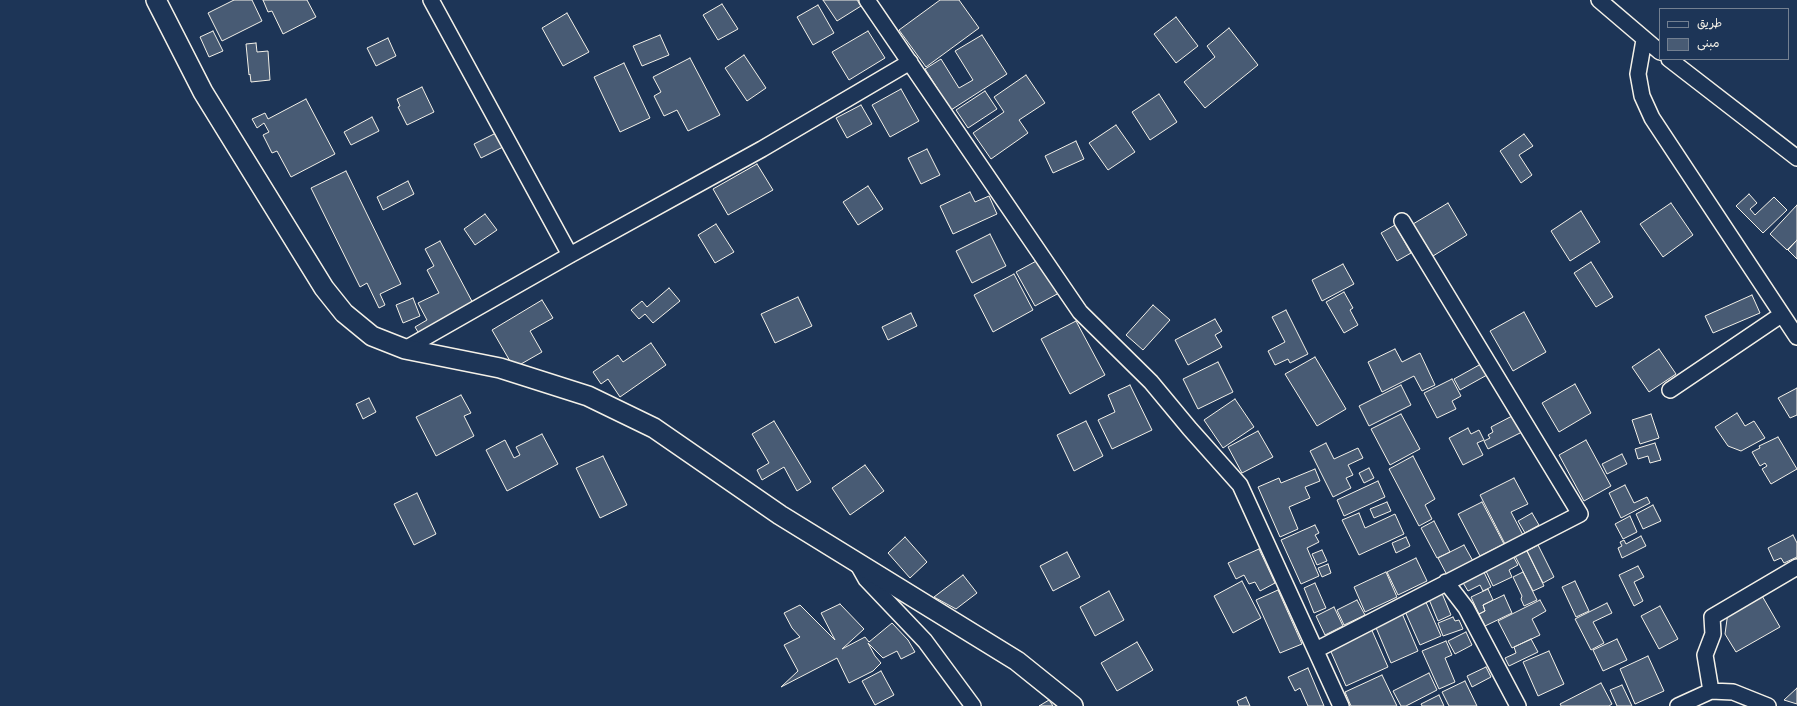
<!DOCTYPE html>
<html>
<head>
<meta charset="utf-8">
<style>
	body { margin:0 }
	#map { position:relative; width:1797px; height:706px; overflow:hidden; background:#1d3557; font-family:Caveat,"Playpen Sans Arabic",sans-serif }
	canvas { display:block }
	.legend { position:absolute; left:1659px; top:8px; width:130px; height:52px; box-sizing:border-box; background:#1d3557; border:1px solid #738091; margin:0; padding:5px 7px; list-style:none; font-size:12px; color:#f4f1e8 }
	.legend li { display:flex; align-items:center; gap:8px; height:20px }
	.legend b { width:20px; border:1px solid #738091 }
</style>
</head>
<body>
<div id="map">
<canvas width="1797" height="706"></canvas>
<ul class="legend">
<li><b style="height:5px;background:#1d3557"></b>طريق</li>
<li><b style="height:11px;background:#485b74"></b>مبنى</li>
</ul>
</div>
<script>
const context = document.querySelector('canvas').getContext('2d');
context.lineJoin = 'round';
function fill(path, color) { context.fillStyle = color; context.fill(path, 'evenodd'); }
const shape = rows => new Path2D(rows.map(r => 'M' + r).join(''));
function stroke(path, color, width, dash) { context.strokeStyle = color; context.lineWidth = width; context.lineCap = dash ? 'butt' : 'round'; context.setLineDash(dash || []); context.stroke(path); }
const building = shape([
	[234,0,252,0,262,21,222,41,208,13,234,0],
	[263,0,307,0,316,17,283,34,272,11,268,12,263,0],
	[823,0,857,0,861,6,837,21,823,0],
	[940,0,959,0,979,28,926,67,899,30,940,0],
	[722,4,738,29,718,40,703,15,722,4],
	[818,5,834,33,813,45,797,17,818,5],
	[567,13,589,52,563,66,542,28,567,13],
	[1176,17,1198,46,1176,63,1154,34,1176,17],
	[1229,28,1258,65,1205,108,1184,82,1215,57,1207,46,1229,28],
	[213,31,223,51,209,57,200,37,213,31],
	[868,31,885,58,849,80,832,52,868,31],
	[660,35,669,55,642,66,633,46,660,35],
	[982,35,1007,74,951,110,925,69,941,59,959,88,973,80,955,51,982,35],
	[388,38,396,56,376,66,367,48,388,38],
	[256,43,257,52,268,51,270,80,251,82,250,74,249,75,246,44,256,43],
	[744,55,766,88,747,101,725,68,744,55],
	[690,58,720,115,688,131,677,110,664,116,654,96,661,92,653,77,690,58],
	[624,63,650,118,620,132,594,77,624,63],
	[1026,75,1045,103,1019,120,1028,133,991,159,973,133,1004,112,994,97,1026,75],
	[422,87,434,112,407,125,398,107,400,106,397,99,422,87],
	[901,89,919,121,890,137,872,105,901,89],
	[985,91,997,109,968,128,956,110,985,91],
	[1159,94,1177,122,1150,140,1132,112,1159,94],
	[306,99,335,154,291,177,277,151,272,153,263,135,269,132,264,123,257,128,252,119,265,113,268,119,306,99],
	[861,105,872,124,847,138,836,118,861,105],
	[372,117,379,131,351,145,344,132,372,117],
	[1116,125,1135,152,1108,170,1089,143,1116,125],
	[504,129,511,143,481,158,474,144,504,129],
	[1524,134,1533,146,1519,155,1532,175,1521,183,1500,151,1524,134],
	[1076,141,1084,159,1053,173,1045,156,1076,141],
	[927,149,940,175,921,184,908,158,927,149],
	[757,164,773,190,728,215,713,189,757,164],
	[346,171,401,284,380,294,385,305,379,308,367,283,360,287,311,188,346,171],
	[408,181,414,194,383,210,377,197,408,181],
	[868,186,883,209,858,225,843,202,868,186],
	[970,192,975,202,989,196,997,214,953,234,940,206,970,192],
	[1749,194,1757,203,1750,209,1755,215,1774,197,1787,210,1763,233,1736,206,1749,194],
	[1448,203,1467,235,1433,256,1413,224,1448,203],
	[1671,203,1693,235,1663,257,1640,224,1671,203],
	[1797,205,1797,240,1787,250,1770,234,1797,205],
	[1581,211,1600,242,1570,261,1551,231,1581,211],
	[485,214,497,230,475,245,464,229,485,214],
	[716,224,734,252,715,263,698,235,716,224],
	[1395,225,1411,253,1397,261,1381,233,1395,225],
	[990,234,1006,266,972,283,956,251,990,234],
	[1797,240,1797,259,1788,250,1797,240],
	[440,241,475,307,421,337,415,327,427,320,418,303,439,293,427,270,434,266,425,249,440,241],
	[1040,259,1059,293,1035,306,1016,272,1040,259],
	[1591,262,1613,297,1596,307,1574,273,1591,262],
	[1343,264,1354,284,1322,301,1312,280,1343,264],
	[1014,274,1033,310,993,332,974,295,1014,274],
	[669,288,680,301,653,323,645,314,639,319,631,310,642,301,647,307,669,288],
	[1344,292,1353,308,1350,310,1358,325,1344,333,1326,302,1344,292],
	[1752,295,1760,313,1713,333,1705,316,1752,295],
	[798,297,812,326,775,343,761,314,798,297],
	[413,298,420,316,403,323,396,305,413,298],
	[542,300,553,318,530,331,542,352,514,368,492,330,542,300],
	[1153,305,1170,320,1143,350,1126,335,1153,305],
	[1286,310,1308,354,1290,363,1288,359,1275,365,1268,351,1285,342,1272,317,1286,310],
	[1524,312,1546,352,1513,371,1490,331,1524,312],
	[911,313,917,326,888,340,882,327,911,313],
	[1215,319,1222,331,1215,335,1222,347,1188,365,1175,340,1215,319],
	[1076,321,1105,375,1070,394,1041,339,1076,321],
	[651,343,666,365,620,397,608,379,601,384,593,372,618,355,623,362,651,343],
	[1395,349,1402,362,1420,353,1435,385,1422,391,1414,376,1382,392,1368,362,1395,349],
	[1659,349,1676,374,1649,392,1632,367,1659,349],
	[1315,357,1346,409,1317,426,1285,374,1315,357],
	[1218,362,1233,392,1198,409,1183,379,1218,362],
	[1481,364,1487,375,1460,390,1454,379,1481,364],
	[1452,379,1461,396,1452,401,1456,409,1437,418,1424,393,1452,379],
	[1575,384,1591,413,1559,432,1542,403,1575,384],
	[1130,385,1152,430,1112,449,1098,420,1115,412,1108,395,1130,385],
	[1401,385,1411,405,1369,426,1359,406,1401,385],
	[1797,388,1797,415,1790,418,1778,398,1797,388],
	[461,395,471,413,464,416,474,436,436,456,416,417,461,395],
	[369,398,376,412,363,419,356,404,369,398],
	[1235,399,1254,427,1223,448,1204,420,1235,399],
	[1737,413,1745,426,1754,421,1765,438,1741,451,1728,446,1715,427,1737,413],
	[1401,414,1420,449,1390,465,1371,429,1401,414],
	[1651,414,1659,438,1640,444,1632,420,1651,414],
	[1514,415,1522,432,1488,449,1484,441,1490,438,1488,435,1493,432,1491,427,1514,415],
	[774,421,811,482,797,491,784,467,762,480,757,470,769,463,752,434,774,421],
	[1086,421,1103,456,1074,471,1057,435,1086,421],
	[1468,428,1471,434,1479,430,1484,440,1477,443,1483,455,1463,465,1449,438,1468,428],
	[1258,431,1273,457,1242,473,1228,447,1258,431],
	[542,434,558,464,507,491,486,450,505,440,514,458,520,455,516,447,542,434],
	[1778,437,1797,469,1771,484,1762,469,1767,466,1765,463,1760,466,1752,452,1760,448,1759,446,1778,437],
	[1586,440,1611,486,1584,501,1559,455,1586,440],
	[1326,443,1334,459,1358,448,1363,458,1348,465,1353,475,1346,478,1351,488,1333,497,1310,451,1326,443],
	[1655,443,1661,460,1650,463,1648,456,1638,459,1635,449,1655,443],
	[1622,454,1627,464,1607,474,1602,464,1622,454],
	[603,456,627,505,600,518,576,468,603,456],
	[1413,456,1435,499,1425,505,1432,519,1419,526,1389,469,1413,456],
	[865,465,884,491,850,515,832,488,865,465],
	[1369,468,1374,478,1364,483,1359,473,1369,468],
	[1315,469,1320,481,1305,487,1310,498,1289,507,1298,529,1280,537,1258,487,1279,478,1281,483,1315,469],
	[1514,478,1528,504,1511,512,1523,535,1505,544,1480,495,1514,478],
	[1378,481,1385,497,1344,516,1337,500,1378,481],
	[1625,485,1634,503,1647,497,1650,503,1621,518,1609,493,1625,485],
	[417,493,436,534,414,545,394,504,417,493],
	[1387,502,1391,511,1374,518,1370,509,1387,502],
	[1482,502,1504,544,1480,556,1458,514,1482,502],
	[1653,505,1661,521,1643,529,1636,514,1653,505],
	[1359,513,1365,528,1395,514,1404,534,1359,555,1342,520,1359,513],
	[1532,513,1539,525,1525,533,1518,521,1532,513],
	[1630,516,1637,532,1623,539,1615,524,1630,516],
	[1434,521,1450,552,1437,558,1421,528,1434,521],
	[1315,525,1319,533,1315,535,1319,542,1307,548,1319,576,1301,584,1281,540,1315,525],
	[1793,535,1797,543,1797,557,1784,563,1781,558,1774,561,1768,548,1793,535],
	[1641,536,1646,546,1622,558,1618,548,1622,546,1620,542,1624,540,1626,544,1641,536],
	[905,537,927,562,910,578,888,553,905,537],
	[1406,537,1410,546,1396,553,1392,543,1406,537],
	[1464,545,1473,561,1447,575,1438,558,1464,545],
	[1538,545,1554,577,1543,583,1527,551,1538,545],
	[1259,549,1275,583,1260,591,1255,582,1249,584,1244,575,1236,579,1228,563,1259,549],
	[1322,550,1327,561,1317,565,1312,554,1322,550],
	[1527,551,1544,586,1533,591,1515,556,1527,551],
	[1067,552,1080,577,1053,591,1040,566,1067,552],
	[1513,556,1518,565,1509,570,1512,577,1493,586,1485,569,1513,556],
	[1416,558,1427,581,1398,595,1387,572,1416,558],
	[1328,564,1331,573,1322,577,1318,568,1328,564],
	[1638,566,1644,577,1634,582,1643,601,1634,606,1619,575,1638,566],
	[1483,570,1491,587,1483,591,1480,585,1468,591,1462,581,1483,570],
	[1386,572,1397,597,1365,612,1354,587,1386,572],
	[1523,572,1537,600,1524,606,1521,599,1522,596,1513,577,1523,572],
	[963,575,977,593,956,609,934,597,963,575],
	[1242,581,1261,618,1233,633,1214,596,1242,581],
	[1575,581,1589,611,1576,617,1562,587,1575,581],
	[1315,583,1326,608,1314,613,1304,588,1315,583],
	[1488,589,1493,600,1483,605,1485,611,1479,614,1471,597,1488,589],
	[1278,590,1302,644,1280,653,1256,600,1278,590],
	[1109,591,1124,620,1095,636,1080,607,1109,591],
	[1441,591,1451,615,1438,621,1428,597,1441,591],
	[1761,594,1780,627,1736,652,1725,634,1728,612,1761,594],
	[1504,595,1512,613,1485,626,1479,614,1485,611,1483,605,1504,595],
	[1357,600,1365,615,1344,625,1337,610,1357,600],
	[1425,600,1441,636,1420,645,1404,609,1425,600],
	[1540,600,1546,611,1532,619,1540,635,1512,648,1498,621,1540,600],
	[1607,603,1612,613,1593,622,1604,643,1591,650,1575,619,1607,603],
	[840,604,864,629,842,649,865,637,869,642,892,623,908,640,915,652,901,659,897,651,883,658,868,643,875,656,881,663,873,671,849,683,837,658,781,687,798,671,784,645,800,637,792,628,784,613,800,605,835,640,821,613,840,604],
	[1660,606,1678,639,1659,649,1641,616,1660,606],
	[1334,607,1343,626,1325,635,1316,616,1334,607],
	[1401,611,1418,651,1391,663,1374,623,1401,611],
	[1453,617,1455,621,1459,620,1463,629,1443,636,1438,623,1453,617],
	[1370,626,1388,667,1346,686,1328,645,1370,626],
	[1466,632,1472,645,1455,654,1448,641,1466,632],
	[1531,639,1538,652,1509,666,1505,658,1516,653,1514,647,1531,639],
	[1617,639,1627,660,1603,671,1593,650,1617,639],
	[1446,641,1452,655,1445,658,1455,682,1439,689,1422,651,1446,641],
	[1137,642,1153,670,1117,691,1101,663,1137,642],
	[1549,651,1564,684,1538,696,1523,662,1549,651],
	[1648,656,1664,691,1635,704,1620,669,1648,656],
	[1486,667,1491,677,1472,687,1467,676,1486,667],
	[1308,668,1324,706,1308,706,1300,688,1295,691,1288,677,1308,668],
	[881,671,894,695,875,705,862,681,881,671],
	[1429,673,1437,690,1406,706,1401,706,1393,691,1429,673],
	[1382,675,1397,706,1351,706,1345,692,1382,675],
	[1465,681,1477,706,1449,706,1442,692,1465,681],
	[1601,683,1612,704,1609,706,1561,706,1560,704,1601,683],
	[1622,685,1632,706,1617,706,1610,690,1622,685],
	[1797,688,1797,704,1784,700,1797,688],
	[1439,695,1444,706,1422,706,1421,704,1439,695],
	[1246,697,1250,706,1239,706,1237,701,1246,697],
	[1049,700,1053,706,1039,706,1049,700]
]);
const minor = shape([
	[431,0,570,255],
	[867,0,1080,312,1151,382,1190,429,1240,485,1341,706],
	[1599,0,1660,52],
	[1644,40,1638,74,1642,96,1652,118,1797,337],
	[1669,59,1797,158],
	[405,349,570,255,762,149,910,62],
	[1670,390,1781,315],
	[857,563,866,579,925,641,973,706],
	[1446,582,1466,608,1518,706],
	[1316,650,1580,514,1402,221],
	[1711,691,1705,655,1713,634,1712,617,1797,567],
	[1678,706,1711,691,1733,692,1768,706]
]);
const tertiary = shape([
	[156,0,203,92,324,288,344,313,372,336,405,349,500,368,588,396,654,428,780,515,1017,661,1073,706]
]);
fill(building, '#485b74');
stroke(building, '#f4f1e8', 1);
stroke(minor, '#f4f1e8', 18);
stroke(tertiary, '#f4f1e8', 22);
stroke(minor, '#1d3557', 15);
stroke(tertiary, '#1d3557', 19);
</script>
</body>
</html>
